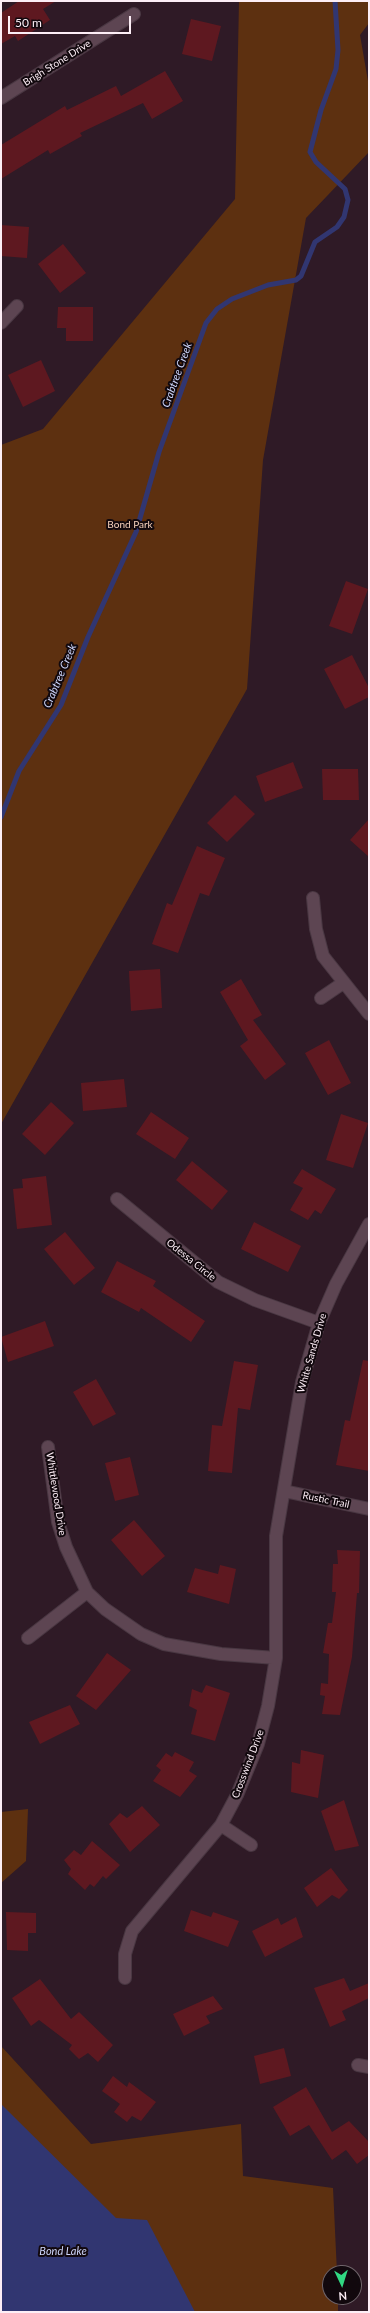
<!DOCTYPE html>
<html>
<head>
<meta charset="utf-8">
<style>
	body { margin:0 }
	#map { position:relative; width:370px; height:2313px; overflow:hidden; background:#2f1a26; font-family:Lato,sans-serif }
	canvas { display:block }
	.frame { position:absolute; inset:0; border:2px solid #fdeef6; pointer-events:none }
	.north { position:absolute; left:322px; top:2265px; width:40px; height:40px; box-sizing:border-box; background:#11080d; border:1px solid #6f646a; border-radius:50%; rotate:176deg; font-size:11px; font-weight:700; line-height:16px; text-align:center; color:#fdeef6 }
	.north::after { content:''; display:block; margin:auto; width:14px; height:18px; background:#31d882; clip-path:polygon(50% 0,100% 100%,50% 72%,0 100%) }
	.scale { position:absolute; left:8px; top:16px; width:123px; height:18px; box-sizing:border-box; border:2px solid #fdeef6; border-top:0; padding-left:5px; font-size:12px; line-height:14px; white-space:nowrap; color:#fdeef6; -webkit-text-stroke:3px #11080d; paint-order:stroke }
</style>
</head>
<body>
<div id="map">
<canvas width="370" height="2313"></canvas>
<div class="frame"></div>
<div class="north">N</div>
<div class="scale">50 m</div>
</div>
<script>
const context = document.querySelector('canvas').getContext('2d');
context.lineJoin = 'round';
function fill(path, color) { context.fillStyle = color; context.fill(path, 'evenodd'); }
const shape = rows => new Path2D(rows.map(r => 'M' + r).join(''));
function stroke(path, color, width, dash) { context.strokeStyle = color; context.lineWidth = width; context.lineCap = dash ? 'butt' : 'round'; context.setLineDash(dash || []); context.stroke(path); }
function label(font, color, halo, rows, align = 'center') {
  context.font = font + ' Lato,sans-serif'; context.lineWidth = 4; context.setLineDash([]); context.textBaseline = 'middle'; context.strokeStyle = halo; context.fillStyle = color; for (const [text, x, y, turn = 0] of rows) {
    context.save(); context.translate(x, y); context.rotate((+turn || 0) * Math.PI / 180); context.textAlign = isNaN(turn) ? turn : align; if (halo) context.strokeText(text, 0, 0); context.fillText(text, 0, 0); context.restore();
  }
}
const green = shape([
	[239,1,369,1,369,23,360,35,369,87,369,152,306,218,263,460,247,689,1,1124,1,445,43,429,235,199],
	[28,1809,26,1861,1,1883,1,1812],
	[1,2046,91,2144,241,2124,243,2176,333,2188,337,2273,330,2273,330,2297,338,2297,338,2312,1,2312]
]);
const water = shape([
	[1,2104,116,2218,147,2220,195,2312,1,2312]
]);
const stream = shape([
	[1,817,19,771,61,705,88,637,136,532,159,452,206,323,217,309,232,299,268,285,296,280,301,276,315,242,337,227,344,217,348,200,345,189,316,162,310,152,321,110,336,69,338,50,335,1]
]);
const building = shape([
	[19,1,56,1,43,9,50,20,18,41,15,36,1,44,1,13],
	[191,19,221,26,212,61,182,54],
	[165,71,183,101,152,119,143,103,80,133,82,136,50,154,48,150,1,179,1,145,65,106,67,110,116,86,121,96],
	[1,225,29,227,27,258,1,256],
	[63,244,86,273,60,293,38,264],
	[58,307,93,307,93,341,66,341,66,328,57,328],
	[41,360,55,391,23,407,8,375],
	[346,581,368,589,352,634,329,626],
	[352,655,369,688,369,697,345,709,324,669],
	[293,762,303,788,265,802,256,776],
	[322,769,358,769,359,800,323,800],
	[235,795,255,814,227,842,207,823],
	[369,819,369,857,350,840],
	[197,846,225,858,209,896,200,893,178,953,152,944,167,903,172,905],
	[160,969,162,1008,131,1011,129,971],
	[241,979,262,1015,253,1020,286,1064,265,1080,240,1046,248,1040,220,992],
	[329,1040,351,1083,328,1095,305,1053],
	[124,1079,127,1107,83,1111,81,1083],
	[51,1102,74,1123,45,1155,22,1134],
	[151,1112,189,1138,175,1159,136,1134],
	[341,1114,368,1123,353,1168,326,1160],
	[192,1161,228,1191,212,1210,176,1180],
	[302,1169,336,1189,321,1214,315,1210,308,1220,290,1210,303,1188,293,1183],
	[46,1176,52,1225,17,1229,13,1189,23,1188,22,1179],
	[254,1222,301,1246,288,1272,241,1249],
	[65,1232,95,1268,74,1285,44,1249],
	[117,1261,156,1281,153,1286,205,1321,191,1342,141,1308,139,1312,101,1292],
	[45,1321,54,1346,8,1362,1,1337],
	[363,1360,369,1361,369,1471,336,1465,345,1420,350,1421],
	[234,1361,258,1365,250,1410,238,1408,232,1473,208,1471,212,1425,222,1426],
	[96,1379,116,1414,93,1426,73,1392],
	[130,1457,139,1495,115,1501,105,1463],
	[134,1520,165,1556,142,1576,111,1540],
	[337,1550,360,1551,359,1593,357,1593,352,1657,340,1715,322,1714,325,1696,320,1695,321,1683,328,1684,329,1654,323,1653,328,1623,332,1623,336,1592,332,1592,333,1564,338,1564],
	[220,1565,236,1569,229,1604,187,1592,195,1568,218,1574],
	[107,1653,131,1670,96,1710,76,1696],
	[206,1685,230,1693,215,1741,191,1734,197,1710,189,1706,192,1689,202,1693],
	[70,1705,80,1724,40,1744,29,1722],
	[301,1750,324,1755,318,1798,291,1792,292,1762,300,1764],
	[175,1752,194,1762,189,1771,197,1776,180,1797,153,1781,161,1770,156,1766,166,1753,172,1757],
	[344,1800,359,1846,335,1851,321,1811],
	[142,1806,160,1825,130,1852,109,1824,120,1813,127,1818],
	[92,1841,120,1865,106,1879,103,1876,94,1887,90,1884,85,1890,68,1874,71,1869,64,1860,74,1850,81,1855],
	[331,1868,348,1890,339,1899,332,1895,317,1907,304,1888],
	[191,1910,211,1917,213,1912,239,1921,228,1947,184,1931],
	[6,1912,36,1913,36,1933,28,1933,28,1951,7,1950],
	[296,1917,303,1937,265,1957,252,1931,278,1918,281,1925],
	[344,1978,350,1991,369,1983,369,1998,342,2011,346,2020,330,2027,314,1988],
	[40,1979,71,2019,79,2012,113,2045,98,2062,88,2053,79,2059,69,2049,72,2045,39,2020,31,2026,12,1998],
	[213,1996,223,2009,206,2016,210,2023,184,2036,173,2014],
	[284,2048,291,2076,260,2084,254,2056],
	[113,2076,127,2087,129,2082,156,2102,141,2121,132,2116,127,2122,114,2112,120,2104,102,2091],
	[306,2087,332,2132,349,2121,369,2142,369,2155,357,2164,346,2150,332,2160,309,2125,290,2136,273,2107]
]);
const street = shape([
	[1,98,134,14],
	[1,323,17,306],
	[313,898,316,929,323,956,369,1014],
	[321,998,343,983],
	[117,1199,218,1282,255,1300,319,1323],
	[48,1447,58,1522,66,1547,87,1592,105,1609,141,1634,164,1644,221,1654,276,1658],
	[284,1491,369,1509],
	[28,1638,87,1592],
	[221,1825,251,1845],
	[125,1978,125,1954,132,1931,221,1825,237,1795,258,1744,268,1706,276,1658,276,1536,302,1382,319,1323,336,1284,369,1224],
	[358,2065,369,2067]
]);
const streetNames = [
	["Brigh Stone Drive",57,63,-32],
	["Odessa Circle",191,1260,39],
	["White Sands Drive",312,1353,-74],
	["Whittlewood Drive",56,1494,81],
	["Rustic Trail",326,1500,12],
	["Crosswind Drive",248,1764,-69]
];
const parkNames = [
	["Bond Park",130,525]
];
const waterNames = [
	["Crabtree Creek",177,375,-70],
	["Crabtree Creek",60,676,-67],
	["Bond Lake",63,2251]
];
fill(green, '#5d3010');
fill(water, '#313671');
stroke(stream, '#313671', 5);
fill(building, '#5e1820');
stroke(street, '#493742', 14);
stroke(street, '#5d4552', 12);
label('10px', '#fdeef6', '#11080d', streetNames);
label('10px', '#fad4be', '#11080d', parkNames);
label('italic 11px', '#cdd5fa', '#11080d', waterNames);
</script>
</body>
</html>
